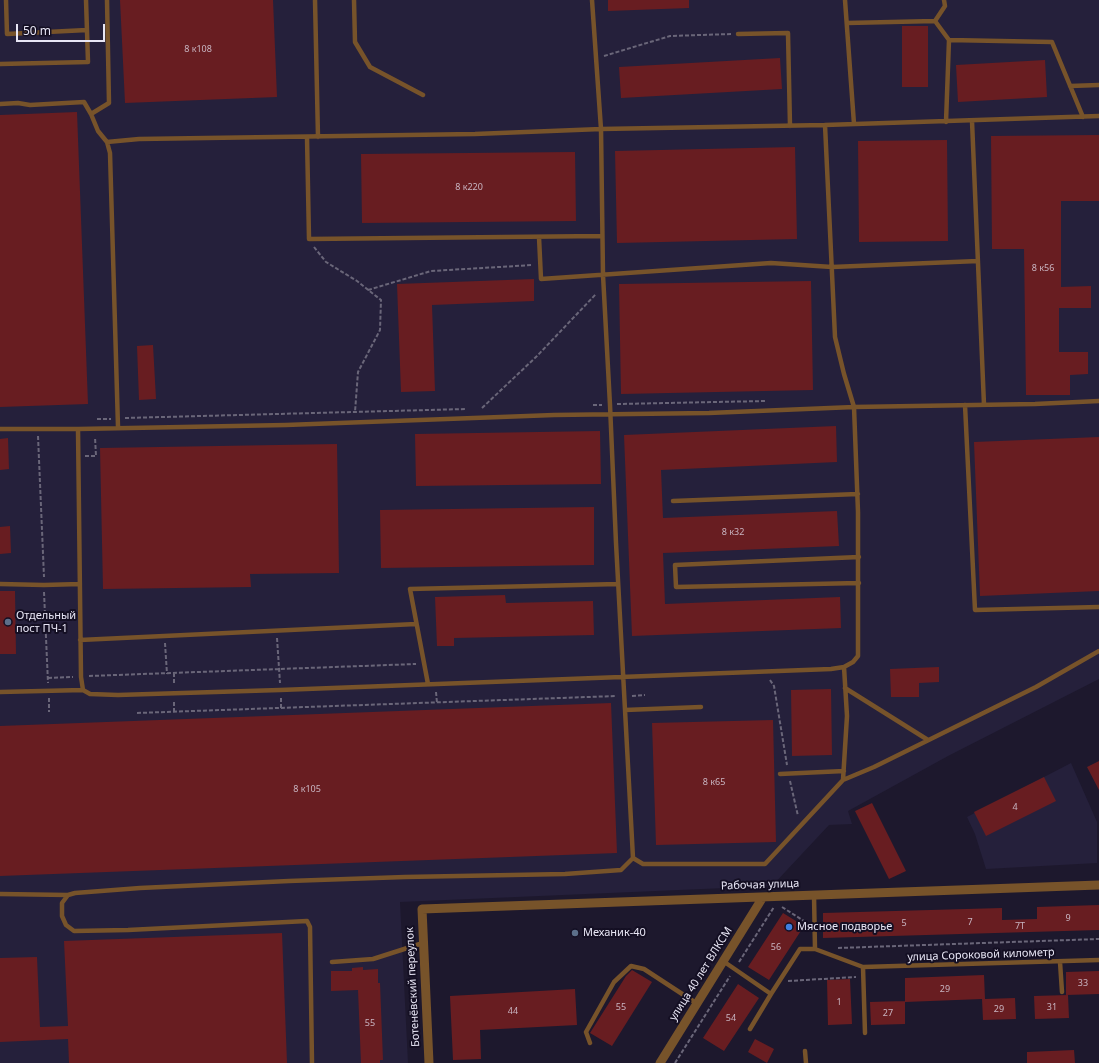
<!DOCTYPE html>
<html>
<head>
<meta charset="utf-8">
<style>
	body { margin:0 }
	#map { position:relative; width:1099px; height:1063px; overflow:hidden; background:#1d182d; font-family:"Noto Sans",sans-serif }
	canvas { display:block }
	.scale { position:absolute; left:16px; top:24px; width:89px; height:18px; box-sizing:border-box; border:2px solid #e8e6f5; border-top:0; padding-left:5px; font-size:12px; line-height:14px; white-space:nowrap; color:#e8e6f5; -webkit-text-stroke:3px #140f23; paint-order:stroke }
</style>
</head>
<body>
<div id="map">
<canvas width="1099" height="1063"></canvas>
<div class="scale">50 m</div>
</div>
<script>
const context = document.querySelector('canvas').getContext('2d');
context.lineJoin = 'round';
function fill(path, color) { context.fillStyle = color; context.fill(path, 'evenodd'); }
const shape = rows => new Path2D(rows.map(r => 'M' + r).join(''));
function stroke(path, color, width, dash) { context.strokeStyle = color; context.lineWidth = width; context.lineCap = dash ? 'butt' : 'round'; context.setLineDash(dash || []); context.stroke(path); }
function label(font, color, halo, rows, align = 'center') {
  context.font = font + ' "Noto Sans",sans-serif'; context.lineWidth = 4; context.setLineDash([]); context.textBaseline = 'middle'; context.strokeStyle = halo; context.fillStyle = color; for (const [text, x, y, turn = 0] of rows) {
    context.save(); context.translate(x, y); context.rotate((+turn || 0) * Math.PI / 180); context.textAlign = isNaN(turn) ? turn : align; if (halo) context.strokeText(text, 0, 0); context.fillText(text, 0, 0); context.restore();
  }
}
const built = shape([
	[0,0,1099,0,1099,679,948,756,848,811,852,824,829,825,772,886,400,902,408,1063,0,1063],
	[1071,763,1097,822,1097,863,986,869,975,834,967,817]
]);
const building = shape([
	[120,0,273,0,277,97,125,103],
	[608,0,689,0,689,8,608,11],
	[902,26,928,26,928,87,902,87],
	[780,58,782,89,621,98,619,67],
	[1045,60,1047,97,958,102,956,65],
	[77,112,88,404,0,407,0,115],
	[1099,135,1099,201,1061,201,1061,287,1091,286,1091,308,1059,308,1059,352,1088,352,1088,374,1070,375,1070,395,1026,395,1024,249,992,249,991,136],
	[947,140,948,241,859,242,858,141],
	[795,147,797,239,617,243,615,151],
	[575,152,576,221,362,223,361,154],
	[534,279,534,301,432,305,435,391,401,392,397,284],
	[811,281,813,390,621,394,619,284],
	[153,345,156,399,139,400,137,346],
	[836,426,837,462,661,470,663,518,837,511,839,546,663,553,665,604,840,597,841,628,632,636,624,435],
	[600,431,601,484,416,486,415,434],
	[1099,437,1099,591,980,596,974,442],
	[8,438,9,469,0,470,0,439],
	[337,444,339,573,250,574,251,587,103,589,100,448],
	[594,507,594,565,381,568,380,510],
	[10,526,11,553,0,554,0,527],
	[0,591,15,591,16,654,0,654],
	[505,595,506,603,593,601,594,635,454,638,454,646,437,646,435,597],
	[939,667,939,682,919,683,919,697,891,697,890,669],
	[831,689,832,755,792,756,791,690],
	[611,703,617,853,0,876,0,726],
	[773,720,776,842,656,845,652,723],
	[1099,761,1099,790,1087,767],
	[1044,777,1056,801,986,836,974,812],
	[872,803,906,871,889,879,855,811],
	[1099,905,1099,930,823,938,823,913,1002,908,1002,920,1037,919,1037,907],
	[783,913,804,926,769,980,748,967],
	[282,933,287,1063,69,1063,68,1039,0,1042,0,958,37,957,40,1027,68,1026,64,941],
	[363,967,363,970,378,969,378,983,380,983,383,1060,380,1060,380,1063,361,1063,358,990,331,991,331,971,352,971,352,968],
	[632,970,652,982,612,1046,590,1033,626,976],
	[1099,971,1099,994,1066,995,1066,972],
	[984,975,985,999,1015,998,1016,1019,983,1020,982,999,905,1002,905,978],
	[850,979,852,1024,828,1025,827,980],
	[738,984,759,998,724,1051,703,1038],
	[575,989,577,1025,480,1030,481,1059,453,1060,450,996],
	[1068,995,1069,1018,1035,1019,1034,996],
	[905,1001,905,1024,871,1025,870,1002],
	[755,1039,774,1049,767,1063,748,1052],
	[1074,1050,1075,1063,1027,1063,1027,1052]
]);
const path = shape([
	[604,56,670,36,731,34],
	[314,247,326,262,357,281,381,300,380,330,358,372,355,412],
	[368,290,431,271,533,265],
	[617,404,766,401],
	[593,405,602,405],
	[482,408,537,356,596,294],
	[125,418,466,409],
	[97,419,111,419],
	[38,436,44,577],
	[85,456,96,456,95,437],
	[44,592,48,683],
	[277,638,280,683],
	[165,643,167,674],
	[174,673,174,685],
	[89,676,416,664],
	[48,678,73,677],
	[770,680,774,686,787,765],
	[436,692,437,703],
	[632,696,645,695],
	[49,698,49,712],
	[281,698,281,708],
	[174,712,174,701],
	[137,713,616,696],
	[790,781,798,816],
	[782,907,807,923],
	[838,948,1099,939],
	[739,962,774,907],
	[788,981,856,977],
	[675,1063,730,976]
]);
const service = shape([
	[6,0,7,34,87,30],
	[315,0,318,137],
	[354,0,355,42,370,67,423,95],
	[845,0,854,124],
	[935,21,945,6,944,0],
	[847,23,935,21,949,40],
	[738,34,788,33,790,126],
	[0,64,88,62,86,0],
	[1070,86,1099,85],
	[0,104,18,103,30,105,84,102,91,114,98,131,107,142],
	[91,114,109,103,107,0],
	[972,121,984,405],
	[946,122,949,40,1052,42,1083,117],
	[307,137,309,239,602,236],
	[539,237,541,279,771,263,832,267,978,261],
	[965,405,975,610,1099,607],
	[118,427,110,153,107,142,139,139,475,134,601,129,825,125,1099,116],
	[0,429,78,429,286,425,554,415,709,413,854,407,1035,404,1099,401],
	[78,429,81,677,83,690,90,694,118,695,280,690,831,669,844,667,853,662,858,656,858,512,854,407,844,374,835,337,825,125],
	[673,501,858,494],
	[859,557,675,565,676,587,859,583],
	[0,584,44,585,80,584],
	[80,640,416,624],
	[428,684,410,589,618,584],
	[845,688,928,740],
	[0,692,83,690],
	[625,710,701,707],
	[780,774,844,771],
	[843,780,874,767,1036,687,1099,651],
	[633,858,643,864,765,864,843,780,847,716,844,667],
	[0,894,68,895],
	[814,895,815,949],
	[723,961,771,994,800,949,815,949,863,967,1099,960],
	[332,962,373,959,423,943],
	[1060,962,1062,992],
	[863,967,865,1033],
	[750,1029,771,994],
	[590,1043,586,1032,614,982,631,966,644,969,696,1003],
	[805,1051,806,1063],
	[312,1063,310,927,307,921,128,930,74,931,66,925,62,916,62,903,68,895,75,893,140,888,289,881,405,877,565,874,621,870,633,858,616,543,610,405,603,275,601,129,592,0]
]);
const minor = shape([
	[429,1063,422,909,1099,885],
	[660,1063,763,897]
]);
const markers = [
	[8,622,4,"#5c6f8a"],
	[789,927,4,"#3f7fe0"],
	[575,933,4,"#5c6f8a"]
];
const numberNames = [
	["8 к108",198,49],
	["8 к220",469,187],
	["8 к56",1043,268],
	["8 к32",733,532],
	["8 к65",714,782],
	["8 к105",307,789],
	["4",1015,807],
	["9",1068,918],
	["7",970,922],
	["5",904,923],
	["7Т",1020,926],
	["56",776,947],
	["33",1083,983],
	["29",945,989],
	["1",839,1002],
	["55",621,1007],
	["31",1052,1007],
	["29",999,1009],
	["44",513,1011],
	["27",888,1013],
	["54",731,1018],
	["55",370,1023]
];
const poiNames = [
	["Отдельный",16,616],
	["пост ПЧ-1",16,629],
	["Мясное подворье",797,927],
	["Механик-40",583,933]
];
const streetNames = [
	["Рабочая улица",760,885,-2],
	["улица Сороковой километр",981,955,-2],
	["улица 40 лет ВЛКСМ",701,974,-58],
	["Ботенёвский переулок",413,987,-93]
];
fill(built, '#25203b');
fill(building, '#681d21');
stroke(path, '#6a6679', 2, [4, 2]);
stroke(service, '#77532a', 4.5);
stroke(minor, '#77532a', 9);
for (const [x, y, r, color] of markers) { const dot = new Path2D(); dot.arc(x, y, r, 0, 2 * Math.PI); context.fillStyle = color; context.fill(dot); stroke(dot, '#140f23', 1.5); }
label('9px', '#c8b4c0', null, numberNames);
label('11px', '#e8e6f5', '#140f23', poiNames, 'left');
label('11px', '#e8e6f5', '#140f23', streetNames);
</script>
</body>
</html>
